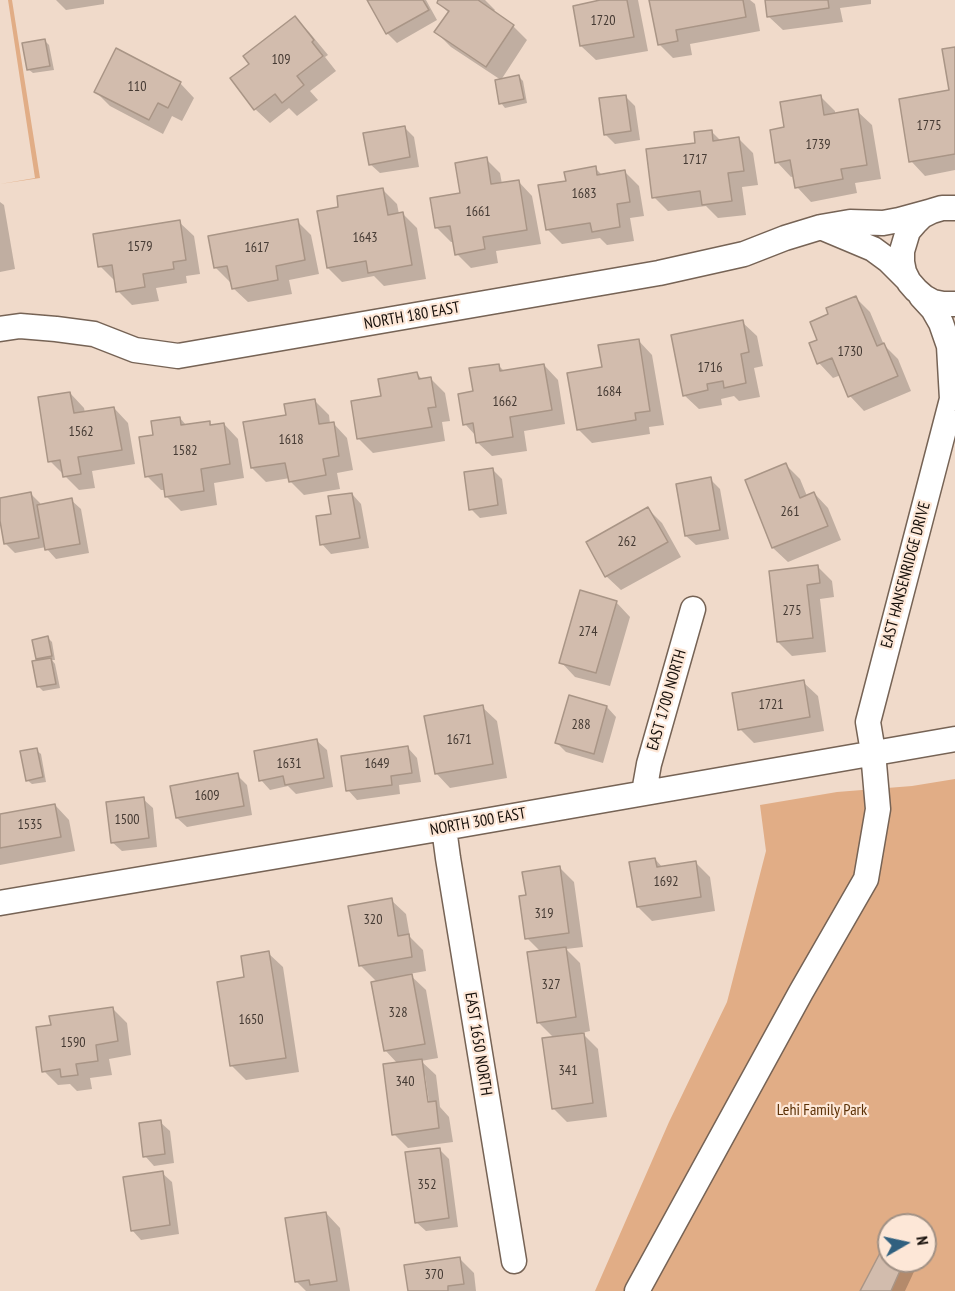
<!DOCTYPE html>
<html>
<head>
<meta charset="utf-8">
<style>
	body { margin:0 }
	#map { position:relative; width:955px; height:1291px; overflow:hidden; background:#f0daca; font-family:"PT Sans Narrow",sans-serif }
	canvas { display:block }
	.north { position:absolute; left:877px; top:1213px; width:60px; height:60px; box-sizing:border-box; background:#fde7d7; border:2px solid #a19185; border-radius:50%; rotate:81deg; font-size:16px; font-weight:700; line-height:24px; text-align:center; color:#160f0a }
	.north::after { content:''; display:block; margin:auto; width:21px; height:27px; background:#30607f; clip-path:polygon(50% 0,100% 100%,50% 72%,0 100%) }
</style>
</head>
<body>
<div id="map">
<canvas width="955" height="1291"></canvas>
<div class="north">N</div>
</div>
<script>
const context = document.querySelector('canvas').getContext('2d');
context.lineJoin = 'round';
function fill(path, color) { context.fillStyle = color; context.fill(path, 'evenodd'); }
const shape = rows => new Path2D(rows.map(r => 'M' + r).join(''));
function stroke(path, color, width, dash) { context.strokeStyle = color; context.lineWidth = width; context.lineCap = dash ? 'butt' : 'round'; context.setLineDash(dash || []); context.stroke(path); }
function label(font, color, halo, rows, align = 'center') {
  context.font = font + ' "PT Sans Narrow",sans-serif'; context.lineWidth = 4.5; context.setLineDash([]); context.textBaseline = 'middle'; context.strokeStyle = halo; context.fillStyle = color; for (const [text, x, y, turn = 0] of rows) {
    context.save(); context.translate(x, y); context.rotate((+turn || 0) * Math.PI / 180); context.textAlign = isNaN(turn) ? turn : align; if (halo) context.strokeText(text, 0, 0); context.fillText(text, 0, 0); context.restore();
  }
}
const green = shape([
	[8,0,12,0,40,178,0,184,35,178],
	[955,779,955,1291,595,1291,669,1122,727,1002,766,851,760,805,837,792,912,786],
	[889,1225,925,1225,925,1261,889,1261]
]);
const shadow = shape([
	[56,0,104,0,104,4,66,10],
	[369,0,426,0,437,20,397,43,387,33],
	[440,0,485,0,495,10,493,12,513,26,527,40,501,80,451,47,436,32,449,13,438,3],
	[602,0,638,0,648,51,596,60,581,46],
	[651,0,750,0,755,4,760,31,690,44,692,55,673,58,659,44],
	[766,0,871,0,871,4,840,8,843,22,783,30,768,16],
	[295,18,309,32,328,55,325,57,336,71,310,91,318,100,297,116,289,108,270,123,255,109,232,79,251,64],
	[45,41,49,45,54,70,33,73,28,69],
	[955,49,955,170,925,176,911,161,951,91],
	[519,77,523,81,527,103,505,108,501,103],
	[180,83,194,98,182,121,172,116,163,134,110,106,96,92],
	[625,96,635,106,640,140,615,144,605,134],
	[820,96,835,111,835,115,857,111,872,125,881,179,855,183,857,193,811,202,797,187,795,176,791,177,777,162,786,129],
	[404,127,414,137,419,167,380,173,370,164],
	[711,131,721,141,739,139,753,153,758,185,742,187,746,215,718,218,706,206,668,211,654,197,697,144],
	[486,159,500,173,502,184,518,181,532,196,541,244,496,251,498,263,471,268,457,254,454,242,451,242,437,228],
	[595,168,603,176,625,172,639,186,644,216,630,218,634,241,607,245,600,238,562,244,547,229],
	[383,190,397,204,399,214,403,214,417,228,426,279,384,286,374,276,342,282,328,268,340,209],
	[0,202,4,205,15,269,0,272],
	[297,221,311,235,319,274,289,280,292,294,248,302,233,288,232,281,230,282,215,267],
	[179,222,194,236,200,274,186,276,187,283,156,288,159,301,132,305,118,291,116,280,114,280,100,266],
	[855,297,870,312,884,345,898,359,911,391,864,411,850,396,841,375,833,378,819,363,811,344,819,341,830,315],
	[742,322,757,336,763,366,754,368,760,397,739,401,734,396,721,399,722,405,699,409,684,395],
	[638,340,652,355,664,425,649,427,650,434,592,443,578,429,604,368],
	[498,365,505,372,544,365,558,380,565,424,524,431,527,451,492,456,477,442,476,436,465,424,475,392],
	[417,374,423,380,431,379,445,393,450,421,442,422,445,441,373,453,359,439,383,398],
	[70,393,84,408,85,413,114,408,128,423,135,464,92,471,95,488,79,490,50,461],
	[315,401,329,415,330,424,333,423,347,438,353,470,337,473,340,489,304,495,290,481,290,478,266,482,252,468,287,416],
	[180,418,186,425,209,422,213,426,224,424,238,439,244,478,214,483,217,505,181,511,166,496,165,490,161,490,147,476,155,437],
	[786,465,800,479,807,496,814,493,828,508,841,540,788,562,773,548,747,481],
	[492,469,502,479,507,514,480,518,471,509],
	[710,479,720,489,729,539,696,545,686,536],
	[31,494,40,503,41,506,71,500,81,509,89,553,56,559,47,549,46,547,15,553,5,543,0,512,0,499],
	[352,494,361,504,369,548,331,554,322,544],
	[648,509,662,523,681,557,621,590,606,576],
	[818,567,832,581,834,597,820,599,826,652,792,656,778,642,771,572],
	[616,602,630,617,610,686,575,677,561,662],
	[48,638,52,642,55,660,52,660,55,664,60,688,43,691,39,687,34,662,40,661,37,658],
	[803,682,818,696,824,731,754,743,740,729],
	[482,707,497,721,507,778,450,788,436,773],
	[607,707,616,717,603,763,566,752,557,743],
	[317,741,327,750,333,787,296,794,288,786,270,790,261,780],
	[408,748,417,758,421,782,399,785,400,794,357,800,348,790],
	[36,750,41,754,46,782,32,784,27,780],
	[237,775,247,785,252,815,187,827,177,818],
	[143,799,153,808,157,847,122,851,112,842],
	[55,805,69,820,75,851,0,865,0,815],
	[655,859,663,868,695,862,710,877,715,911,652,921,638,907],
	[560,868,574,882,583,947,566,949,580,963,590,1031,582,1033,598,1049,607,1117,567,1122,553,1108,554,1038,538,1022,541,952,527,938,528,897],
	[391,900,406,914,410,937,423,950,426,971,409,974,426,990,438,1058,421,1061,436,1075,440,1107,449,1117,453,1142,408,1148,394,1134,398,1064,385,1050,377,982,360,965],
	[422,1075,425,1075,430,1109,427,1109],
	[268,953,283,967,299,1072,246,1080,232,1066],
	[113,1009,127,1023,131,1055,109,1059,112,1075,90,1078,92,1089,77,1091,70,1084,58,1085,44,1071],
	[160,1122,170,1131,174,1163,154,1166,145,1156],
	[439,1149,449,1159,458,1227,426,1231,416,1222],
	[162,1173,172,1182,179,1234,141,1240,132,1230],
	[326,1213,340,1228,350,1291,306,1291,296,1281],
	[889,1235,889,1261,919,1261,905,1291,862,1291],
	[460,1259,474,1273,476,1291,409,1291]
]);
const building = shape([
	[367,0,423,0,429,10,386,34,367,0],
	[438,0,478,0,514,25,486,67,434,32,449,11,437,3,438,0],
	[600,0,627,0,634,37,580,46,573,6,600,0],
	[649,0,743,0,746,17,676,30,678,41,658,45,649,0],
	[765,0,828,0,829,8,767,17,765,0],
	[295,16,314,40,312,42,323,56,297,76,304,85,282,103,275,94,254,110,230,78,249,64,243,56,295,16],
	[45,39,50,66,27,70,22,43,45,39],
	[955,47,955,154,909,162,899,99,949,90,942,49,955,47],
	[116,48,181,82,168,108,158,103,149,120,94,92,116,48],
	[519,75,524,99,499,104,495,80,519,75],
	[626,95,631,131,604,135,599,98,626,95],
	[821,95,824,115,858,109,867,165,841,169,843,179,795,188,790,160,775,163,770,130,784,127,780,102,821,95],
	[405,126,410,157,369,165,363,133,405,126],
	[712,130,713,141,739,137,744,171,728,173,732,201,702,205,700,191,652,198,646,149,695,143,694,132,712,130],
	[487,157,491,184,519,180,527,230,483,237,485,249,455,255,450,226,435,228,430,198,460,193,455,163,487,157],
	[596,166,597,175,625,170,630,202,617,204,620,227,592,232,590,223,546,230,538,185,566,181,564,172,596,166],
	[383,188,388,215,403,212,412,265,368,273,366,261,327,268,317,211,338,207,337,196,383,188],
	[298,219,305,260,276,266,278,280,232,289,227,266,214,268,208,236,298,219],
	[180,220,186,260,173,262,174,269,143,274,145,287,116,292,112,265,98,267,93,234,180,220],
	[856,296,877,346,884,343,898,376,848,397,832,358,817,364,809,343,817,340,810,322,828,314,826,308,856,296],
	[743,320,749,352,741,354,746,383,724,388,723,381,707,384,708,390,683,396,671,335,743,320],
	[639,339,650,411,635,413,636,420,577,430,567,373,602,367,598,345,639,339],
	[499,364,500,371,544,364,552,410,510,417,513,437,476,443,473,423,463,425,458,394,473,391,469,368,499,364],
	[417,372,419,379,431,377,436,407,428,408,432,427,357,439,351,401,381,396,378,379,417,372],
	[70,392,74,413,114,407,122,450,78,457,81,474,63,477,60,460,48,462,38,397,70,392],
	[315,399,319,424,334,422,339,456,323,459,326,475,289,482,285,463,251,468,243,422,286,415,284,404,315,399],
	[180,417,181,425,210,421,210,425,224,423,230,464,201,469,204,491,165,497,162,474,145,477,139,437,153,435,151,421,180,417],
	[786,463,800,498,814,492,828,526,772,548,745,480,786,463],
	[493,468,498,505,469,510,464,472,493,468],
	[711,477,720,530,685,536,676,484,711,477],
	[31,492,39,538,4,544,0,521,0,498,31,492],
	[352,493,360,538,320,545,316,516,331,514,328,496,352,493],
	[72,498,80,544,45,550,37,505,72,498],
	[648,507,668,542,605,577,586,542,648,507],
	[818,565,820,583,807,585,813,638,777,642,769,571,818,565],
	[580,590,617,601,596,673,559,663,580,590],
	[48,636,52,656,36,659,32,640,48,636],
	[51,658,56,684,37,687,32,661,51,658],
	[804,680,810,717,738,730,732,693,804,680],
	[569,695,607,706,594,754,555,743,569,695],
	[483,705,493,764,435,774,424,716,483,705],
	[317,739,324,778,285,785,283,776,259,781,254,751,317,739],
	[408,746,412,773,391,776,392,785,346,791,341,756,408,746],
	[37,748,43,777,26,781,20,751,37,748],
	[238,773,244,806,176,818,170,786,238,773],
	[144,797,149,838,111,843,106,802,144,797],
	[55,804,61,837,0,848,0,814,55,804],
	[655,858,657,867,696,861,701,897,637,907,629,862,655,858],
	[560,866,569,933,525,939,519,896,526,895,522,872,560,866],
	[392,898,398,936,409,934,412,957,359,966,348,906,392,898],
	[566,947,576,1017,537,1023,527,952,566,947],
	[269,951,286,1058,230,1066,217,982,244,977,241,956,269,951],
	[412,974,425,1044,384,1051,371,982,412,974],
	[113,1007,118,1041,96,1045,98,1061,76,1064,78,1075,61,1077,60,1069,42,1072,36,1027,51,1025,49,1016,113,1007],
	[584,1033,593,1103,552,1109,542,1038,584,1033],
	[422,1059,428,1102,436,1101,439,1128,392,1135,383,1064,422,1059],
	[161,1120,165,1154,143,1157,139,1123,161,1120],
	[440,1148,449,1218,415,1223,405,1152,440,1148],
	[163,1171,170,1225,131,1231,123,1177,163,1171],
	[326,1212,337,1281,310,1285,309,1280,295,1282,285,1218,326,1212],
	[889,1232,889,1257,880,1253,889,1232],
	[880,1253,889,1257,889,1261,897,1261,903,1264,891,1291,860,1291,880,1253],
	[460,1257,464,1284,448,1286,448,1291,408,1291,404,1265,460,1257]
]);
const minor = shape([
	[955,208,942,208,932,211,922,216,915,223,908,231,902,251,902,262,904,272,909,282,916,290,924,297,933,302,943,304,955,304],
	[823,228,873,249,888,260,907,279],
	[921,296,933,309,941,323,949,346,952,399],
	[0,329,20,326,56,329,94,334,135,350,178,356,659,273,744,254,785,238,821,227,850,222,883,223,899,220,932,211],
	[644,792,649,764,693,609],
	[444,828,448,858,514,1261],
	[0,903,444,828,955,739],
	[637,1291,801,992,866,879,878,809,873,752,868,722,952,399,955,393]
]);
const numberNames = [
	["1720",603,21],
	["109",281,60],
	["110",137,87],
	["1775",929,126],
	["1739",818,145],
	["1717",695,160],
	["1683",584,194],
	["1661",478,212],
	["1643",365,238],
	["1579",140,247],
	["1617",257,248],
	["1730",850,352],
	["1716",710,368],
	["1684",609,392],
	["1662",505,402],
	["1562",81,432],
	["1618",291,440],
	["1582",185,451],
	["261",790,512],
	["262",627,542],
	["275",792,611],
	["274",588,632],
	["1721",771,705],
	["288",581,725],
	["1671",459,740],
	["1631",289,764],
	["1649",377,764],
	["1609",207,796],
	["1500",127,820],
	["1535",30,825],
	["1692",666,882],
	["319",544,914],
	["320",373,920],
	["327",551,985],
	["328",398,1013],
	["1650",251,1020],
	["1590",73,1043],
	["341",568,1071],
	["340",405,1082],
	["352",427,1185],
	["370",434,1275]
];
const streetNames = [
	["NORTH 180 EAST",412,316,-10],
	["EAST HANSENRIDGE DRIVE",906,575,-75],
	["EAST 1700 NORTH",667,700,-74],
	["NORTH 300 EAST",478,822,-10],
	["EAST 1650 NORTH",478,1044,81]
];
const parkNames = [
	["Lehi Family Park",822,1110]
];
fill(green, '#e1ad86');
fill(shadow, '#0003');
fill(building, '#d2bcad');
stroke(building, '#a99586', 1.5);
stroke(minor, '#766355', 27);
stroke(minor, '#fff', 24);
label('14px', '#453a33', null, numberNames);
label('16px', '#160f0a', '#fde7d7', streetNames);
label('16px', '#5b3005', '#fde7d7', parkNames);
</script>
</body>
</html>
